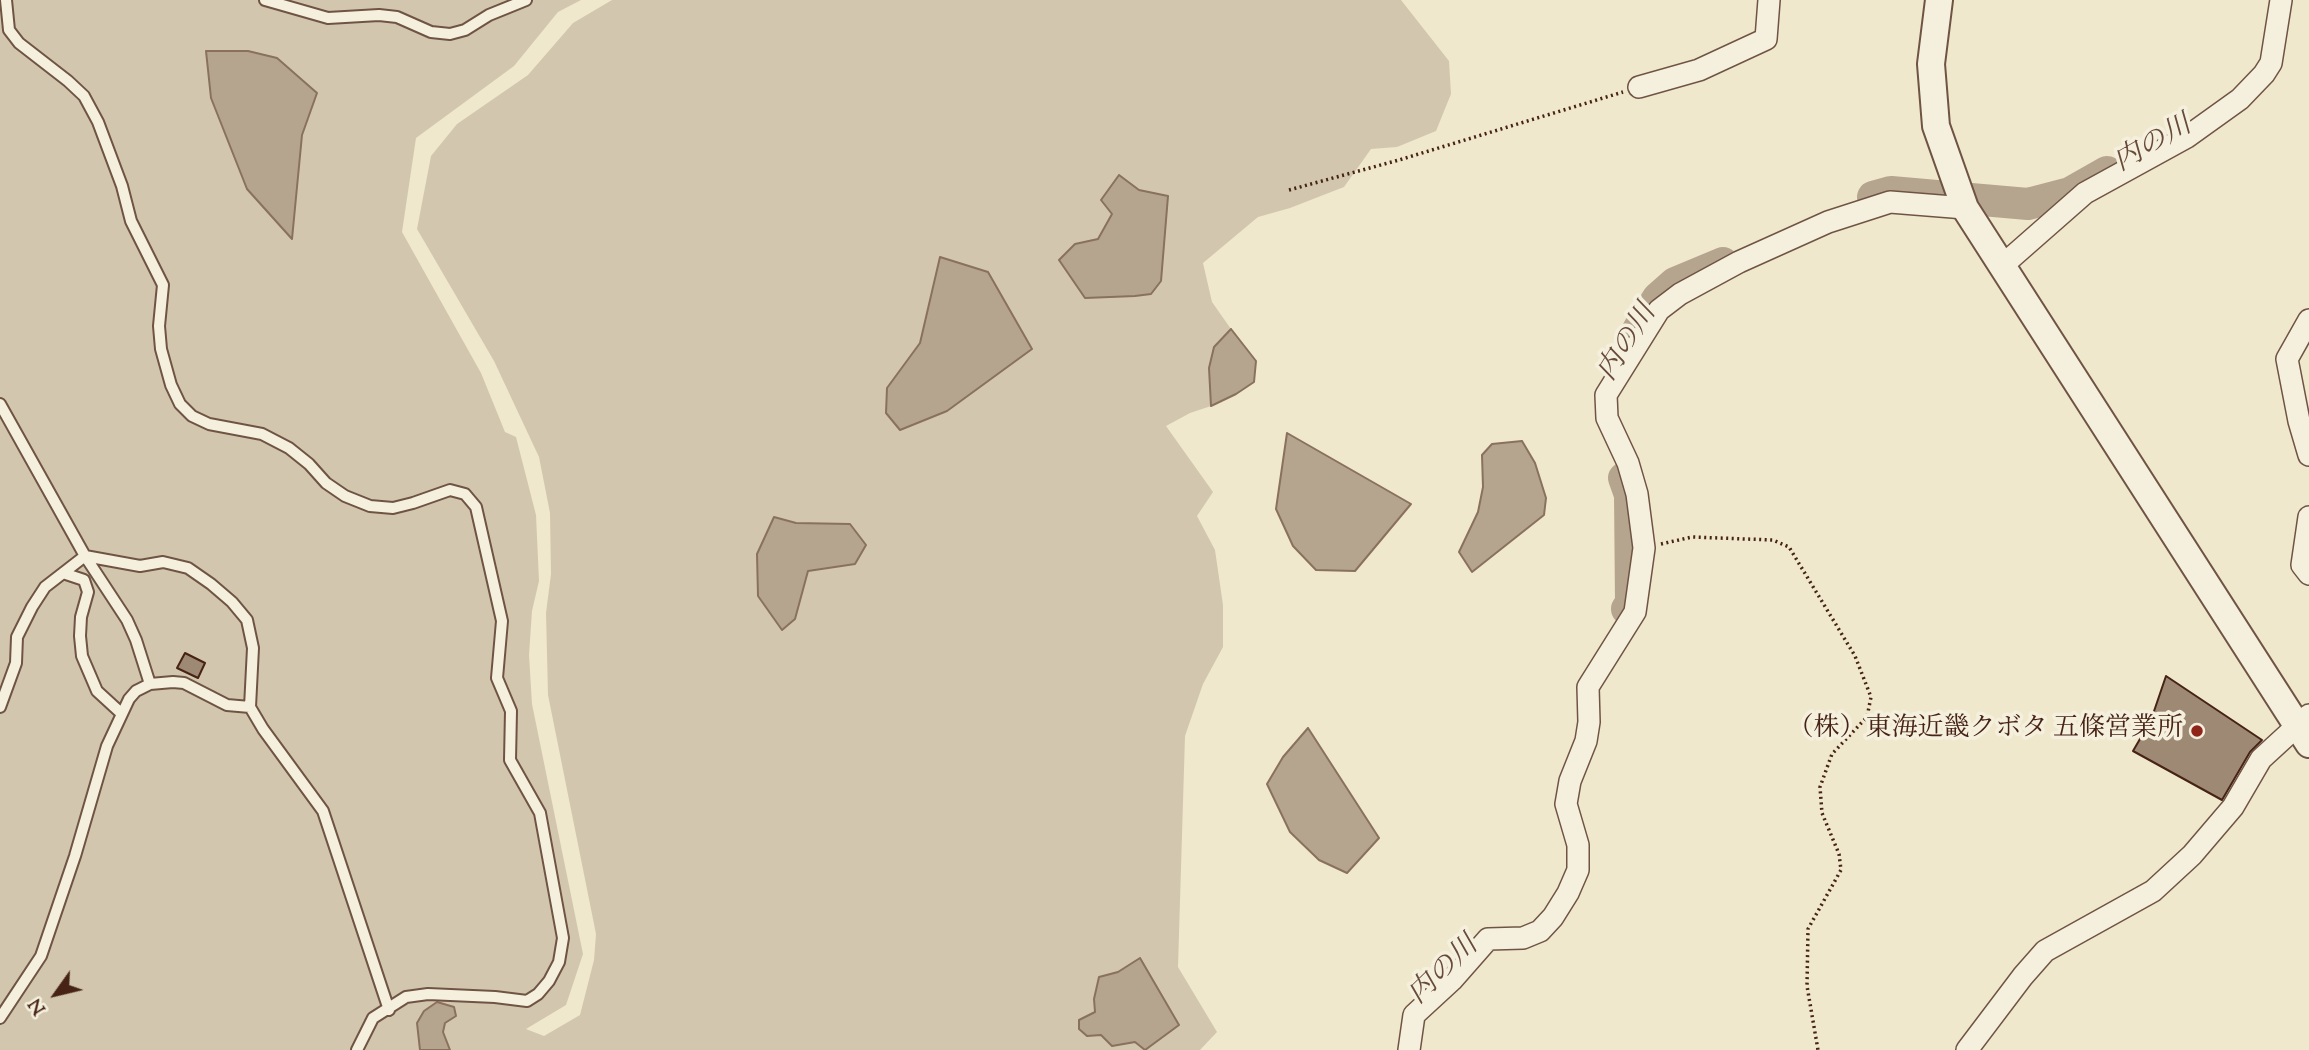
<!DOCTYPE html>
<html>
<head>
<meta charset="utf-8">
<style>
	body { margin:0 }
	#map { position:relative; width:2309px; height:1050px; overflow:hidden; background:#efe8cd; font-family:"Sorts Mill Goudy",serif }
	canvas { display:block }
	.north { position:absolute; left:21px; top:959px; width:70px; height:70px; -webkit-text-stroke:5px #f5f0de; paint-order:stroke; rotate:236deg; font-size:19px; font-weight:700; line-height:28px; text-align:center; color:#462315 }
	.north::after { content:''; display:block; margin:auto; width:24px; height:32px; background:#462315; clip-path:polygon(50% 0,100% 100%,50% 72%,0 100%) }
</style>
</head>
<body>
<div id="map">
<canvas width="2309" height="1050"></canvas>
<div class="north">N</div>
</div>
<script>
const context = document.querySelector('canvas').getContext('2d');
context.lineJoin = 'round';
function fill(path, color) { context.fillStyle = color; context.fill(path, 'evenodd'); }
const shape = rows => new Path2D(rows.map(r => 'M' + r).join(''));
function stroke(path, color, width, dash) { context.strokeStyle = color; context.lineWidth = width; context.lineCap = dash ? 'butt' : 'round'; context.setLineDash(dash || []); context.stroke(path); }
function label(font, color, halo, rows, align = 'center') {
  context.font = font + ' "Sorts Mill Goudy","Noto Serif JP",serif'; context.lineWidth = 7; context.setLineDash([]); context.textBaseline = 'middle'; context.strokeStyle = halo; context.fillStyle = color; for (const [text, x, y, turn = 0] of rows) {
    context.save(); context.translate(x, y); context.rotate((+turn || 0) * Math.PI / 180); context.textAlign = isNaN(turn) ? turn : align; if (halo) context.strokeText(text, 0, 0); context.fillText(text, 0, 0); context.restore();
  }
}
const green = shape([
	[0,0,581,0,558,12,514,66,416,138,402,232,481,373,505,432,516,437,536,515,539,581,532,611,529,655,532,704,583,954,566,1005,526,1029,544,1036,580,1015,594,960,596,934,548,695,546,613,551,574,550,513,539,457,494,361,417,229,431,156,457,124,528,75,573,23,612,0,1401,0,1449,61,1451,94,1436,131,1397,147,1371,149,1344,187,1290,208,1258,217,1203,263,1212,302,1231,329,1214,347,1209,368,1211,406,1190,413,1166,426,1213,492,1197,516,1215,550,1223,605,1223,647,1203,684,1185,736,1178,967,1217,1032,1200,1050,0,1050]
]);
const water = shape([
	[206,51,248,51,277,58,317,93,302,135,292,239,247,189,211,98,206,51],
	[1119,175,1139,190,1168,196,1161,281,1151,294,1135,296,1085,298,1059,260,1075,244,1098,239,1112,214,1101,200,1119,175],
	[940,257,988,272,1032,349,947,411,900,430,886,413,887,388,920,343,940,257],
	[1231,329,1256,361,1254,382,1236,394,1211,406,1209,368,1214,347,1231,329],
	[1287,433,1411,504,1355,571,1316,570,1293,546,1276,509,1287,433],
	[1522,441,1535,463,1546,498,1544,515,1472,572,1459,552,1478,512,1483,487,1482,455,1492,444,1522,441],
	[774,517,796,523,850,524,866,545,855,564,808,571,795,619,782,630,758,596,757,554,774,517],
	[1308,728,1379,838,1347,873,1319,860,1290,832,1267,784,1283,757,1308,728],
	[1140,958,1179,1025,1145,1050,1135,1042,1112,1046,1101,1035,1087,1036,1079,1029,1079,1020,1095,1012,1094,999,1099,977,1118,972,1140,958],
	[437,1002,454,1007,456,1016,445,1023,443,1032,450,1050,420,1050,417,1023,424,1011,437,1002]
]);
const river = shape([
	[1873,197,1891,192,2028,204,2070,193,2107,172],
	[1638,330,1658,298,1675,283,1723,263],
	[1624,478,1630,495,1631,603,1627,609]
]);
const building = shape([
	[185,653,205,663,198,678,177,668,185,653],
	[2166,676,2262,740,2250,752,2222,800,2133,751,2151,720,2166,676]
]);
const path = shape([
	[1289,190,1399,160,1623,92],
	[1661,544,1692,537,1773,540,1789,547,1855,656,1871,697,1867,717,1832,754,1820,787,1822,813,1839,854,1841,870,1808,929,1807,986,1818,1050]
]);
const service = shape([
	[6,0,9,30,19,43,68,81,84,96,98,122,122,186,131,221,163,285,159,326,161,349,171,385,180,404,192,416,209,424,262,434,289,448,309,464,326,483,345,496,370,506,393,508,413,503,450,490,465,494,476,507,502,621,497,678,511,711,510,760,540,813,563,938,559,962,549,981,538,994,527,1001,495,997,428,994,406,997,373,1018,357,1050],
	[265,0,328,18,379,15,397,17,431,32,450,34,465,30,489,15,526,0],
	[0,404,85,556,127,620,136,640,150,684],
	[63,573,84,580,88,592,81,617,80,636,82,656,97,691,121,713],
	[0,707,16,663,17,637,32,607,45,587,85,556,140,566,163,562,188,568,211,584,232,602,247,620,253,648,250,707,263,729,323,811,389,1010],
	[0,1018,41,956,75,856,107,746,129,699,136,691,150,684,173,682,184,683,227,705,250,707]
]);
const minor = shape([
	[1639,87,1699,70,1766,39,1769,0],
	[2003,265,2085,193,2187,137,2240,99,2264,74,2271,63,2281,0],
	[2309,320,2287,359,2299,421,2309,455],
	[2309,517,2302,565,2309,574],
	[1409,1050,1414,1015,1452,980,1488,939,1523,938,1540,931,1553,917,1568,893,1578,870,1578,845,1566,804,1570,781,1586,741,1589,722,1588,687,1635,612,1644,548,1637,494,1628,463,1607,418,1606,395,1659,310,1680,294,1739,262,1828,222,1890,202,1965,208],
	[1967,1050,2023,976,2045,951,2153,891,2192,855,2233,807,2261,759,2309,715]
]);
const tertiary = shape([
	[1939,0,1931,64,1936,126,1965,208,2309,744]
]);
const markers = [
	[2197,731,7,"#8f2418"]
];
const poiNames = [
	["（株）東海近畿クボタ 五條営業所",2183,731]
];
const waterNames = [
	["内の川",2154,146,-30],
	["内の川",1629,344,-58],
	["内の川",1445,972,-44]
];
fill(green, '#d2c7ae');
fill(water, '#b6a58e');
stroke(water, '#89715e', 2);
stroke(river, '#b6a58e', 32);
fill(building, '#9e8975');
stroke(building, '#462315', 2);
stroke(service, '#705443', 14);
stroke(minor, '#705443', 24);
stroke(tertiary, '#705443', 30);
stroke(path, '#462315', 3.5, [2, 3.5]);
stroke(service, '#f5f0de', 10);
stroke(minor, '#f5f0de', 21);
stroke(tertiary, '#f5f0de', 26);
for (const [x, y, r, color] of markers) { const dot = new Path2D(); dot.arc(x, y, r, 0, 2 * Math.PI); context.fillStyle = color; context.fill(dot); stroke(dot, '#f5f0de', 2.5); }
label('26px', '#462315', '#f5f0de', poiNames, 'right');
label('italic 28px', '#684a39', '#f5f0de', waterNames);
</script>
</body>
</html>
